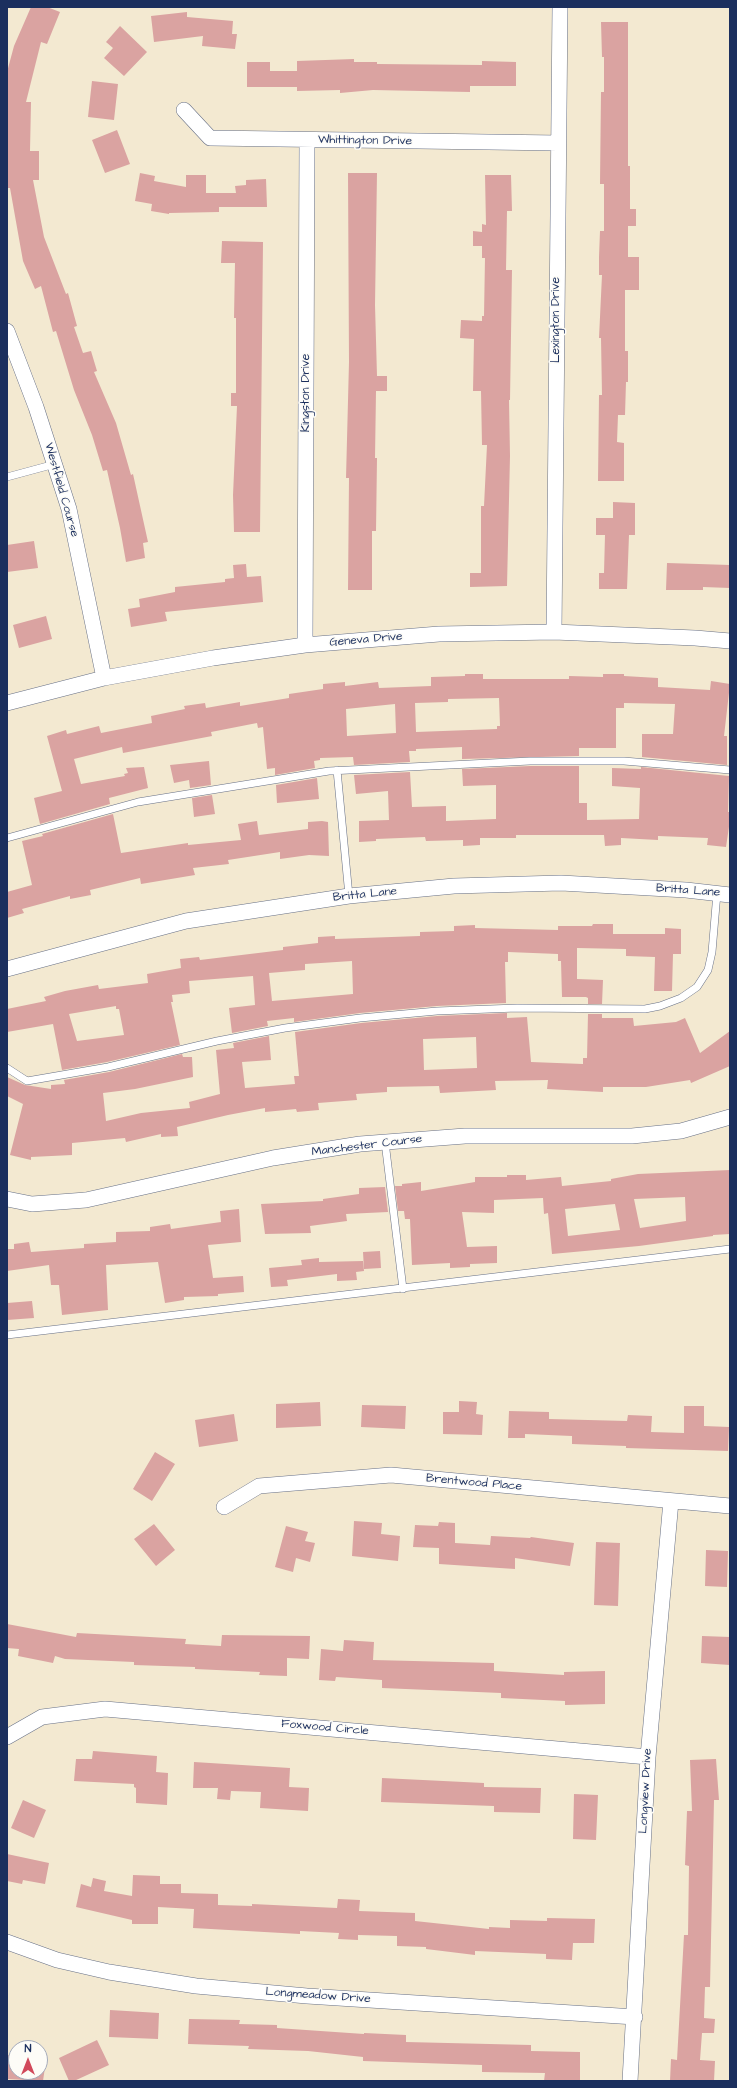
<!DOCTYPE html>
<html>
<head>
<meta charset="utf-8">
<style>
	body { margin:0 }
	#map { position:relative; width:737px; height:2088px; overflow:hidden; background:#f3e9d1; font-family:"Architects Daughter",sans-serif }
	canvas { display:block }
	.frame { position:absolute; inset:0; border:8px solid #1b2f5e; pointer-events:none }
	.north { position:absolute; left:8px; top:2040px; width:40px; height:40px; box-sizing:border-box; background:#fdfcf7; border:1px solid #a3aaba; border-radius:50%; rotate:0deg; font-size:11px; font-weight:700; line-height:16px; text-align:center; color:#1b2f5e }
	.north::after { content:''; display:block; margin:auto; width:14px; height:18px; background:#d1495b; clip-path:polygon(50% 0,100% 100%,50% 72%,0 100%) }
</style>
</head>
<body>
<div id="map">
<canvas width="737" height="2088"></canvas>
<div class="frame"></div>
<div class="north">N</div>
</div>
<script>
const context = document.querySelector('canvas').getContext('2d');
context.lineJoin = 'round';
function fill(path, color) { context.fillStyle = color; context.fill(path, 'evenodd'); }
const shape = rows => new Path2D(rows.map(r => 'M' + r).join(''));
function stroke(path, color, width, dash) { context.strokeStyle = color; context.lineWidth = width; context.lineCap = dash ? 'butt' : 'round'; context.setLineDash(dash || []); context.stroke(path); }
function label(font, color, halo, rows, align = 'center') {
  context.font = font + ' "Architects Daughter",sans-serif'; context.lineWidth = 3; context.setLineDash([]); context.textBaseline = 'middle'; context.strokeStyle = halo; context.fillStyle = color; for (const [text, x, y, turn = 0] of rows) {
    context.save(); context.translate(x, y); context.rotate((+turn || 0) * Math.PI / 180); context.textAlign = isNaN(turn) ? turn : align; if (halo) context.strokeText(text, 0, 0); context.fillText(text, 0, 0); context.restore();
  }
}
const building = shape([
	[31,7,47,7,60,12,47,44,41,42,26,102,31,102,30,151,39,151,39,180,33,180,44,237,66,294,68,293,77,326,74,327,83,353,91,351,97,371,94,372,116,423,131,475,133,474,148,542,143,543,145,558,126,562,120,528,107,470,103,471,92,435,74,390,56,331,53,332,41,286,35,289,23,261,10,188,7,188,7,72,14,46],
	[187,12,187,17,233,21,232,34,237,34,235,49,202,46,203,36,154,42,151,16],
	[601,22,628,22,628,166,630,166,630,209,636,209,636,226,628,226,628,257,639,257,639,290,625,290,625,351,628,351,628,382,626,382,625,415,618,415,617,442,624,443,624,481,598,481,599,395,602,395,601,338,599,338,602,275,599,275,599,257,600,231,604,231,604,184,600,184,601,92,604,92,604,57,602,57],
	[120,26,147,52,124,76,104,58,113,48,106,42],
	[354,59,354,62,377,62,377,64,482,65,482,61,516,62,516,86,470,86,470,92,373,90,340,93,340,90,297,91,297,87,247,87,247,62,270,62,270,71,297,71,297,61],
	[92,81,118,84,114,120,88,117],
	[117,130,130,164,105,173,92,140],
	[140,173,155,176,154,181,186,187,186,175,206,175,206,193,236,193,235,186,246,185,246,180,266,179,267,207,219,207,219,212,169,213,169,214,151,211,152,204,135,201],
	[348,173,377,173,375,305,377,376,387,376,387,391,376,391,375,458,377,458,376,531,372,531,372,590,348,590,349,478,346,478,349,362],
	[485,175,511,175,512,211,507,211,506,270,512,270,510,400,509,400,510,456,507,586,470,587,470,573,481,573,481,506,484,506,487,445,482,445,481,391,473,391,474,339,460,338,461,320,482,321,482,316,484,316,485,258,482,258,482,246,473,246,473,231,482,232,482,224,486,225],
	[222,241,263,242,260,532,234,532,233,495,237,406,231,406,231,393,236,393,236,318,234,318,235,263,221,263],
	[613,502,635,503,635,535,629,535,627,589,599,589,599,573,604,573,605,535,596,535,596,518,613,518],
	[34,541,38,568,7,572,7,545],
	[667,563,730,565,730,588,703,587,703,590,666,590],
	[246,564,247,577,261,576,263,602,165,612,167,621,131,627,128,609,140,607,139,599,175,592,175,587,225,582,225,579,234,578,233,565],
	[46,616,52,639,19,648,13,625],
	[465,674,483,674,483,679,569,679,569,676,603,677,603,674,624,674,624,676,658,678,658,687,710,690,711,681,730,684,724,736,727,736,727,765,642,757,642,734,673,734,675,704,624,703,624,708,616,708,616,748,579,748,579,756,462,759,462,747,416,749,416,751,409,751,410,762,354,765,353,757,320,758,320,760,314,761,315,768,275,775,275,768,267,769,263,727,258,728,257,723,211,732,212,736,123,753,122,747,74,759,81,784,125,776,124,774,128,773,126,768,144,767,148,788,109,798,110,804,40,824,34,798,62,791,47,736,66,730,67,734,99,726,101,733,152,723,151,716,185,709,184,706,205,703,206,708,240,702,240,706,289,698,289,694,323,689,323,684,345,682,345,686,378,682,379,688,431,686,431,677,465,676],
	[499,698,500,726,497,726,497,729,416,732,415,703,448,702,448,699],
	[395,704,396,733,347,736,346,709],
	[209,761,211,785,190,788,189,780,174,783,170,765],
	[530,766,579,766,579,803,587,803,587,820,639,819,640,788,612,786,612,768,641,769,641,767,729,776,728,812,730,812,730,820,726,847,707,845,708,838,658,836,658,840,621,838,621,845,605,846,604,835,516,835,516,838,480,838,480,845,463,846,463,840,426,841,425,837,376,839,376,841,359,842,359,821,389,820,388,791,356,794,354,775,410,772,412,807,446,806,446,821,496,819,496,785,463,786,462,769],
	[317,778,319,799,277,803,276,785],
	[212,795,215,814,194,817,192,798],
	[113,814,121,853,188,843,188,845,241,840,238,824,257,821,259,835,308,829,308,822,322,821,328,822,329,856,309,855,280,859,280,852,228,860,229,864,193,868,195,875,141,884,140,878,90,890,91,895,70,899,70,896,22,909,24,913,7,918,7,892,32,885,22,841,43,836,42,834],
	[593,924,613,924,613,934,665,934,665,928,681,929,681,954,673,954,672,991,654,991,655,957,626,956,626,949,577,948,577,979,603,980,602,1004,588,1004,588,998,586,997,562,997,561,961,558,961,558,954,508,952,508,962,505,962,506,1003,437,1006,360,1013,294,1022,294,1018,267,1021,268,1026,232,1033,229,1008,255,1005,253,976,189,981,190,993,172,995,173,1002,171,1002,180,1045,107,1062,62,1070,53,1024,7,1032,7,1009,46,1001,44,997,65,991,98,985,99,989,148,983,147,974,181,968,180,959,199,957,200,960,283,950,283,947,318,943,318,937,335,936,335,939,420,936,420,932,454,931,454,926,475,925,475,928,558,930,558,926,592,926],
	[352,961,353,994,272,1001,269,973,305,970,305,964],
	[116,1006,116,1009,119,1009,124,1035,77,1041,69,1014],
	[507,1013,507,1018,527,1017,531,1062,583,1064,583,1058,587,1058,588,1014,602,1014,602,1018,633,1018,634,1026,676,1022,685,1018,700,1053,730,1031,730,1066,691,1083,690,1080,646,1087,603,1087,603,1092,547,1089,548,1080,495,1081,496,1090,440,1093,439,1086,387,1087,387,1092,356,1094,357,1100,318,1103,319,1110,297,1112,296,1109,265,1112,265,1108,228,1115,177,1127,178,1136,161,1137,161,1134,126,1142,125,1138,72,1143,72,1155,31,1157,31,1160,10,1155,23,1104,7,1096,7,1077,25,1085,51,1089,51,1085,65,1084,64,1080,109,1072,182,1054,183,1057,192,1057,193,1077,135,1089,103,1093,106,1121,141,1113,190,1108,189,1102,220,1094,216,1050,234,1048,233,1043,269,1036,271,1060,242,1062,245,1088,295,1084,294,1076,299,1076,295,1032,361,1023,437,1016],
	[476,1037,477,1068,424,1070,423,1039],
	[730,1170,730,1234,713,1235,713,1236,639,1246,552,1254,548,1213,544,1214,543,1198,494,1200,494,1213,462,1212,467,1247,497,1246,497,1263,470,1264,470,1267,450,1268,450,1263,412,1265,410,1219,405,1219,404,1211,398,1211,395,1186,402,1186,402,1184,421,1182,421,1191,475,1182,475,1177,507,1177,507,1175,526,1175,526,1180,561,1177,562,1186,611,1181,611,1179,638,1174],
	[685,1197,686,1221,640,1228,634,1199],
	[615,1204,620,1230,568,1236,565,1209],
	[385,1187,388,1212,346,1214,347,1221,310,1226,311,1233,265,1234,261,1204,323,1201,323,1199,359,1194,359,1188],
	[239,1209,241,1242,208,1245,213,1278,243,1276,244,1292,218,1294,218,1296,184,1297,184,1300,165,1303,158,1262,106,1265,108,1310,62,1315,59,1285,51,1285,49,1265,7,1271,7,1249,14,1249,14,1244,29,1242,31,1252,84,1248,84,1244,116,1242,116,1232,150,1231,150,1227,170,1224,171,1229,221,1222,220,1211],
	[380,1251,381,1268,364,1269,363,1252],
	[319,1258,319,1262,363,1261,364,1271,356,1272,357,1280,337,1281,337,1274,287,1280,288,1286,271,1287,269,1268,302,1265,301,1260],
	[32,1301,34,1318,7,1320,7,1303],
	[459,1401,477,1402,476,1414,483,1415,482,1435,443,1434,443,1412,459,1412],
	[320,1402,321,1426,276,1428,276,1404],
	[362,1405,406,1406,405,1429,361,1427],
	[684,1406,704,1406,704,1426,729,1427,728,1451,626,1448,626,1446,572,1444,572,1436,525,1434,525,1438,508,1438,509,1411,549,1412,549,1419,627,1421,628,1415,652,1416,651,1432,684,1433],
	[234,1414,238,1441,199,1447,195,1420],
	[155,1452,175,1464,152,1501,133,1489],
	[354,1521,382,1523,381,1534,400,1536,398,1561,352,1556],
	[439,1522,455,1523,455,1543,490,1545,491,1536,530,1538,531,1537,574,1543,570,1566,515,1558,515,1569,439,1564,439,1548,413,1547,415,1525,438,1526],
	[154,1524,175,1550,156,1566,134,1539],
	[286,1526,308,1532,305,1541,315,1543,310,1562,296,1558,293,1572,275,1567],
	[596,1542,620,1543,618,1606,594,1605],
	[706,1550,728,1551,727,1587,705,1586],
	[7,1624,76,1637,77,1633,186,1639,185,1644,221,1646,222,1635,310,1636,309,1659,287,1658,287,1676,259,1675,260,1672,195,1669,195,1667,134,1665,134,1662,65,1659,55,1656,53,1663,18,1656,19,1649,7,1648],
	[702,1636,730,1637,730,1665,701,1663],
	[344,1640,374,1642,373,1660,494,1663,494,1671,564,1675,564,1672,605,1671,605,1704,565,1705,565,1701,501,1698,501,1693,382,1688,382,1680,336,1677,335,1681,319,1680,321,1649,343,1651],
	[93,1751,157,1756,156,1772,168,1773,167,1805,136,1803,136,1788,134,1787,134,1784,74,1781,76,1759,92,1759],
	[716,1759,719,1800,714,1800,710,1987,705,1987,704,2018,715,2019,714,2033,702,2033,700,2060,715,2061,714,2081,670,2081,671,2059,677,2060,684,1935,688,1935,689,1866,685,1865,687,1811,692,1811,690,1760],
	[194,1762,290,1768,289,1787,309,1788,308,1811,260,1808,261,1792,231,1791,230,1800,217,1799,218,1788,193,1788],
	[382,1778,484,1783,484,1787,541,1788,540,1813,494,1812,494,1806,381,1802],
	[574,1794,598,1795,596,1840,573,1839],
	[23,1800,46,1810,34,1838,11,1828],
	[7,1854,49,1863,45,1884,23,1880,22,1884,7,1881],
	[133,1875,160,1876,160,1884,181,1884,181,1893,218,1894,218,1905,252,1906,252,1904,337,1908,338,1899,360,1900,359,1911,415,1913,415,1921,489,1929,489,1927,510,1928,510,1920,547,1921,547,1918,595,1919,594,1943,573,1943,572,1960,546,1959,546,1954,475,1951,475,1955,426,1949,426,1947,397,1946,397,1936,358,1935,358,1940,338,1939,339,1933,300,1931,300,1934,193,1928,194,1909,158,1907,158,1924,132,1924,132,1920,76,1907,81,1884,91,1887,93,1878,106,1881,104,1891,132,1896],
	[110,2010,159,2013,158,2039,109,2037],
	[189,2019,240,2020,239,2024,277,2025,277,2028,364,2034,364,2033,406,2035,406,2042,531,2045,531,2051,580,2052,580,2081,544,2081,545,2073,482,2072,482,2065,363,2061,363,2057,308,2051,248,2049,249,2046,188,2044],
	[97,2040,109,2065,74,2081,69,2081,59,2058],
	[7,2055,16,2056,16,2072,40,2072,40,2059,46,2060,43,2081,7,2079]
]);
const service = shape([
	[7,477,55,464],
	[337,770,349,896],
	[7,838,138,802,329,771,530,761,624,761,730,770],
	[7,1068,27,1081,108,1067,217,1041,285,1028,360,1018,437,1011,517,1008,645,1009,660,1006,681,998,697,987,708,970,712,952,717,893],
	[385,1142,403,1289],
	[7,1335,730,1249]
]);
const minor = shape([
	[184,110,210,138,558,143],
	[7,331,36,407,69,509,104,678],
	[554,632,560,7],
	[305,645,307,140],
	[7,703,104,678,213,658,305,645,439,634,554,632,695,638,730,641],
	[7,969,186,921,349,896,454,886,561,883,686,890,730,895],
	[7,1199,32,1204,86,1200,273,1158,360,1144,465,1136,632,1136,681,1131,730,1117],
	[224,1507,259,1486,391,1475,730,1506],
	[7,1737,42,1717,105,1709,648,1757],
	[7,1942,57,1960,109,1972,196,1986,307,1996,635,2017],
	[630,2081,648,1757,671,1501]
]);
const streetNames = [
	["Whittington Drive",365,141,1],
	["Lexington Drive",556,320,-90],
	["Kingston Drive",306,393,-90],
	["Westfield Course",61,490,74],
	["Geneva Drive",366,640,-5],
	["Britta Lane",688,891,4],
	["Britta Lane",365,895,-6],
	["Manchester Course",367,1146,-7],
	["Brentwood Place",474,1483,5],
	["Foxwood Circle",325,1728,5],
	["Longview Drive",646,1791,-87],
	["Longmeadow Drive",318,1996,4]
];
fill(building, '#daa3a1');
stroke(service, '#677086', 8);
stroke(minor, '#677086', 16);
stroke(service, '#fff', 7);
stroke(minor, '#fff', 15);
label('12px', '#1b2f5e', '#fdfcf7', streetNames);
</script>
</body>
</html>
